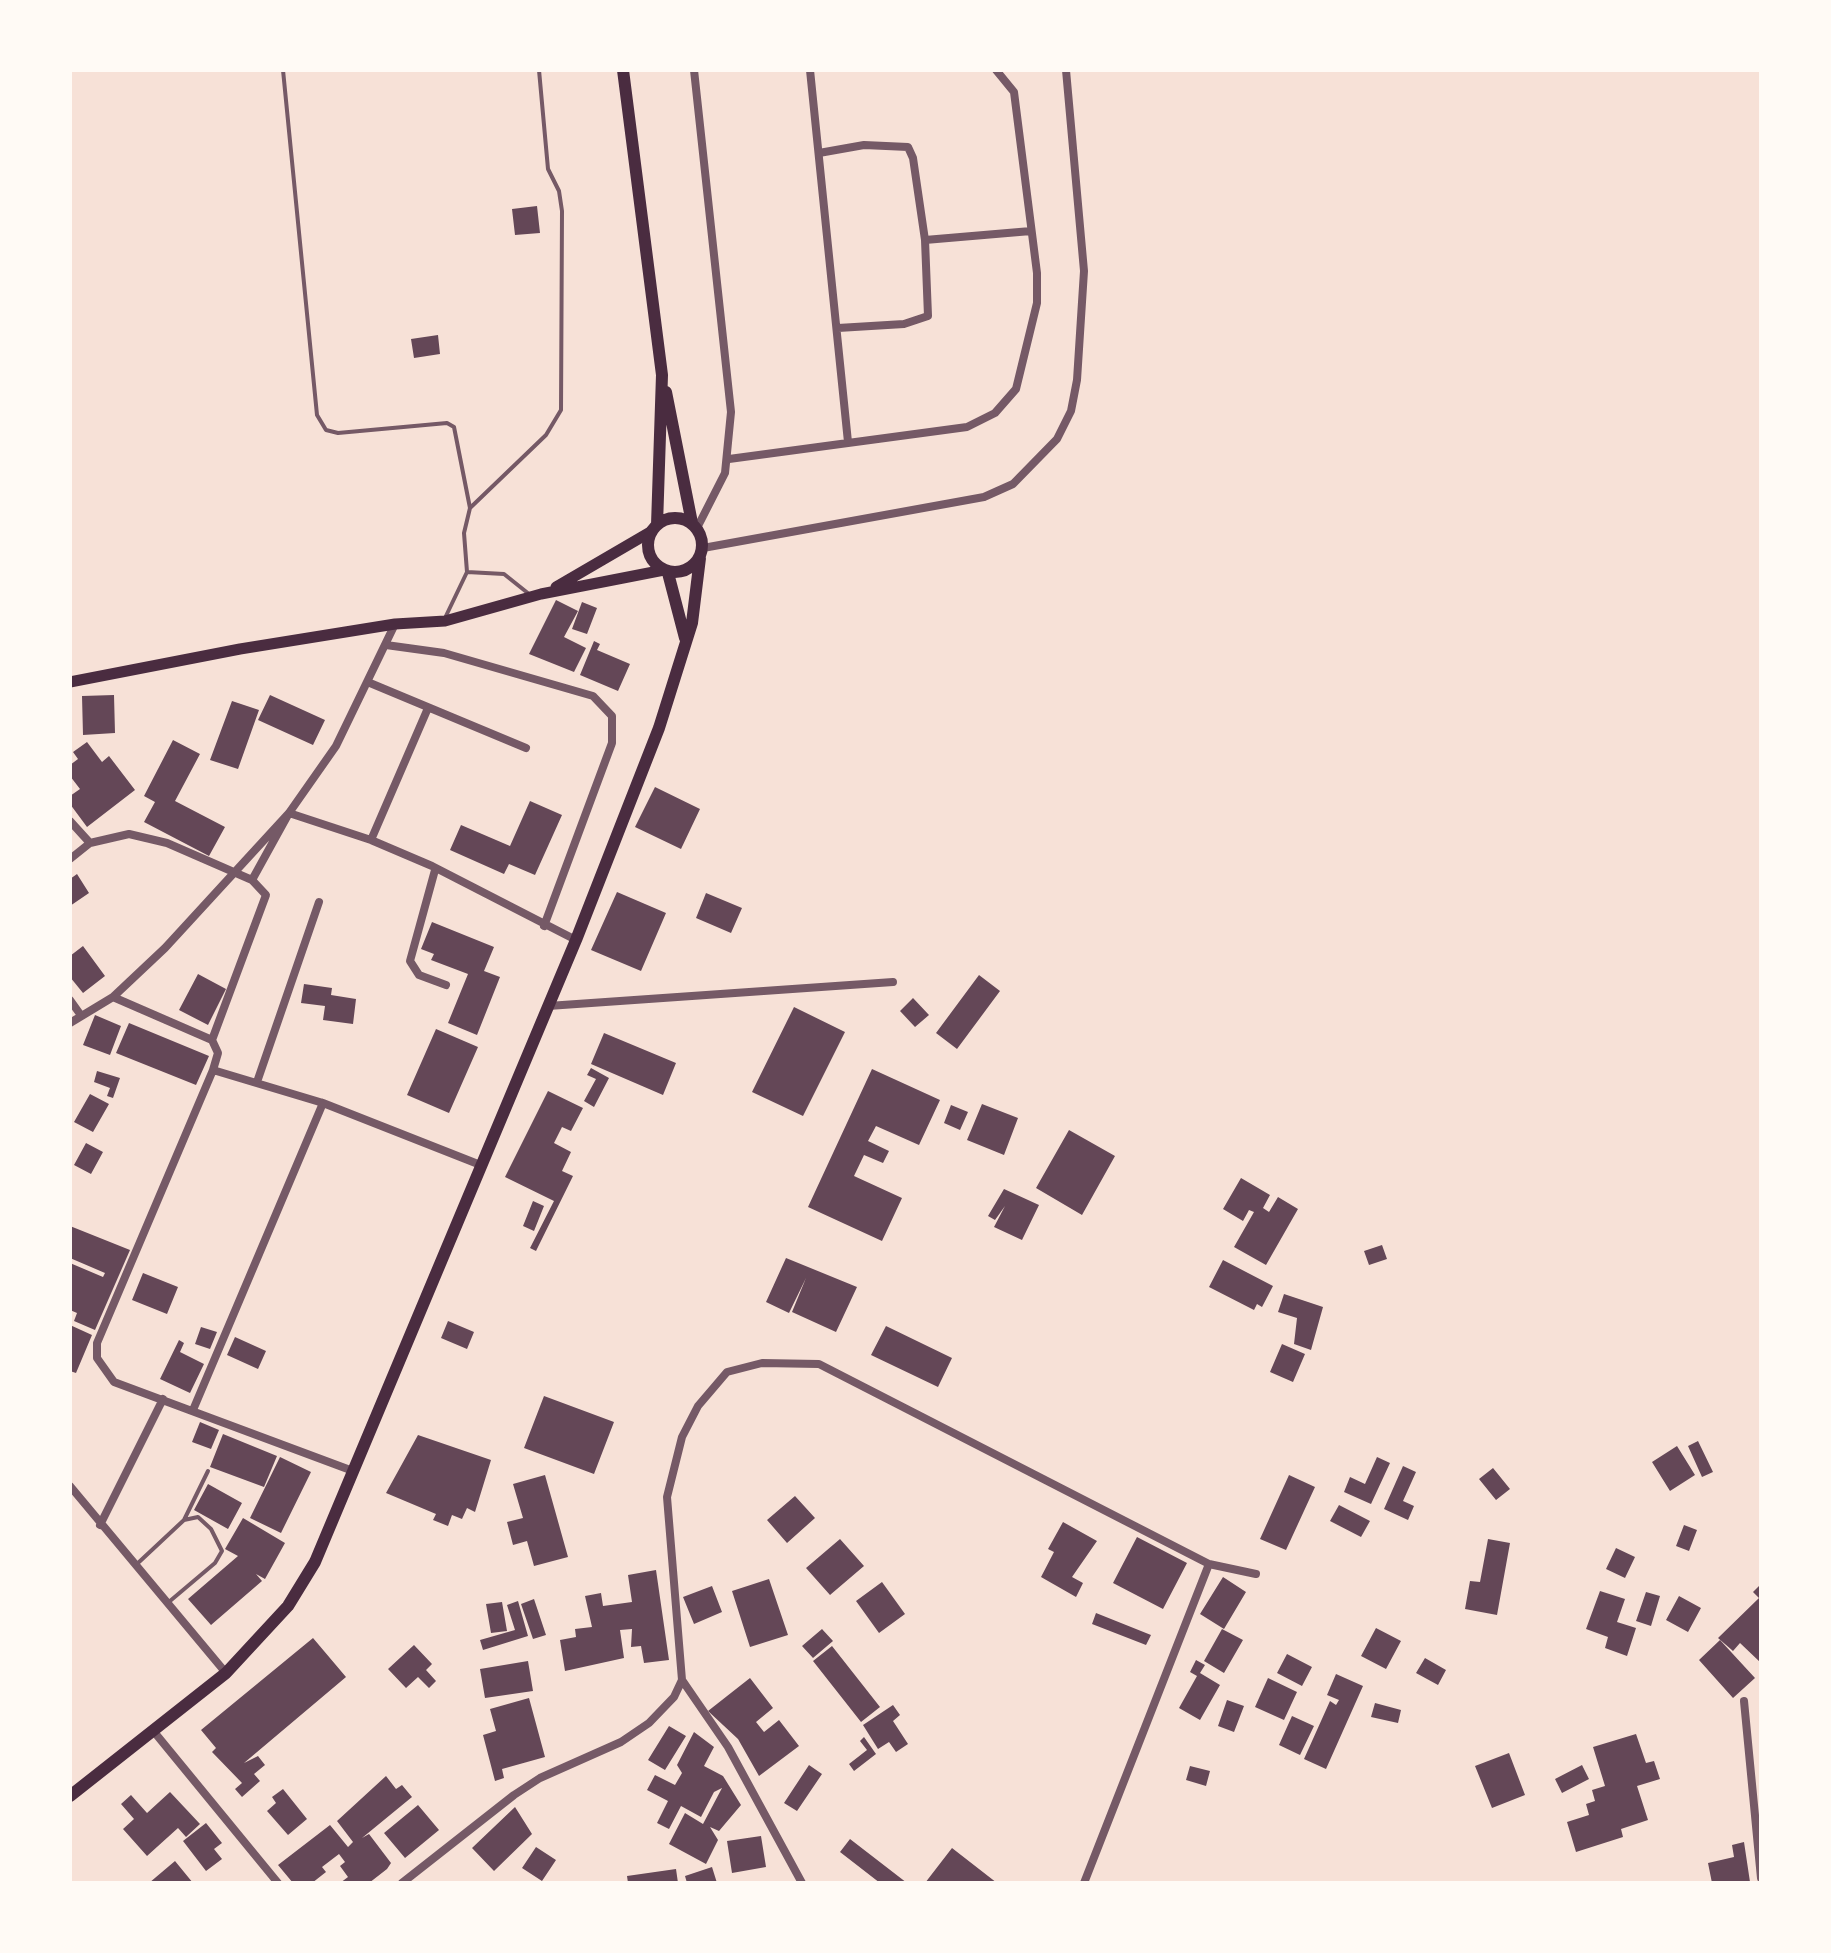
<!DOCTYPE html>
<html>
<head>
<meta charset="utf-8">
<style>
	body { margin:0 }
	#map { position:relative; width:1831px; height:1953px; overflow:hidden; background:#f7e1d7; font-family:Signika,sans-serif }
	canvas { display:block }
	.frame { position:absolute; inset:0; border:72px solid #fffaf5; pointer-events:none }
</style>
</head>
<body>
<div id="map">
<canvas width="1831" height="1953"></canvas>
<div class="frame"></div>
</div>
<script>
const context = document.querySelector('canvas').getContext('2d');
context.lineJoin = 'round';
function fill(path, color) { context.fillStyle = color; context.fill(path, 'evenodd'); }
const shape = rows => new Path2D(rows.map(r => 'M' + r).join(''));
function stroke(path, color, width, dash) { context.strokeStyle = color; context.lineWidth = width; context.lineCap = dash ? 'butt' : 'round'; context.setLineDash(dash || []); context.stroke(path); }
const building = shape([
	[537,206,540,233,515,235,512,209],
	[438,335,440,354,414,358,411,339],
	[556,600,578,611,564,637,586,648,574,672,529,654],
	[582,602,597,608,587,634,572,629],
	[594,641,600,644,597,650,630,664,618,691,580,675],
	[114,695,115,733,83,735,82,696],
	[270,695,325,720,313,745,258,720],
	[232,701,259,710,238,769,210,760],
	[173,740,200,754,175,801,225,827,209,856,144,822,155,802,144,796],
	[87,742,102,762,109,756,135,790,87,827,70,804,70,796,80,789,70,776,70,765,78,759,73,752],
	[655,787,700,809,681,849,635,827],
	[530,801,562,815,535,875,509,864,504,874,450,850,461,825,510,846],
	[77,874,89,893,70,906,70,879],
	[617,892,666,913,641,971,591,950],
	[706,893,742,908,731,933,696,918],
	[432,922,494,947,484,971,500,977,477,1035,448,1023,468,974,431,960,434,954,421,949],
	[83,946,105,976,83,993,70,977,70,956],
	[198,974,226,989,208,1025,179,1010],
	[979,975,1000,991,957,1049,936,1033],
	[304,984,332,988,331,995,356,999,353,1024,323,1020,325,1006,301,1003],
	[913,998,929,1015,915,1027,900,1011],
	[794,1007,845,1032,803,1116,752,1092],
	[95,1015,121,1026,110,1055,83,1045],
	[129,1023,209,1056,196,1085,116,1053],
	[436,1029,478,1047,449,1113,407,1095],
	[604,1033,676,1063,663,1095,591,1064],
	[591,1068,609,1078,594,1107,584,1101,596,1079,587,1075],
	[872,1069,940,1100,919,1145,876,1126,868,1141,889,1151,883,1163,864,1155,854,1176,902,1198,882,1241,808,1207],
	[97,1071,120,1078,113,1098,107,1096,110,1088,94,1082],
	[548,1091,583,1108,571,1131,562,1127,554,1143,571,1152,562,1171,573,1176,536,1251,530,1248,554,1201,505,1177],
	[90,1094,109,1104,93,1132,74,1122],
	[982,1104,1018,1118,1004,1155,967,1140],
	[951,1105,968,1112,960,1130,944,1123],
	[1069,1130,1115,1156,1082,1215,1036,1188],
	[86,1143,103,1152,91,1174,74,1165],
	[1241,1178,1270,1195,1263,1208,1269,1212,1278,1197,1298,1209,1266,1265,1234,1247,1254,1212,1249,1210,1243,1221,1223,1209],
	[1004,1189,1039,1205,1022,1240,994,1227,1005,1206,995,1220,988,1216],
	[533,1201,544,1206,534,1231,523,1226],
	[70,1226,130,1250,95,1330,74,1321,77,1313,70,1310,70,1263,103,1277,105,1273,70,1258],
	[1382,1245,1387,1259,1369,1265,1364,1251],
	[786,1258,857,1287,836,1332,792,1312,806,1278,789,1313,766,1302],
	[1223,1260,1273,1286,1262,1307,1257,1304,1254,1310,1209,1287],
	[143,1273,178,1287,167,1314,132,1300],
	[1284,1294,1323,1307,1311,1350,1294,1344,1297,1318,1278,1312],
	[448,1321,474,1332,467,1349,441,1338],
	[70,1325,92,1335,76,1373,70,1371],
	[886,1326,952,1358,938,1387,871,1355],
	[201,1327,217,1332,210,1349,195,1344],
	[235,1337,266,1351,258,1369,227,1355],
	[179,1340,184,1343,180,1352,204,1364,190,1393,160,1379],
	[1282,1344,1305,1354,1293,1382,1270,1372],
	[544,1396,614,1422,594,1474,524,1448],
	[200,1422,219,1430,211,1449,192,1442],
	[223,1434,277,1456,264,1487,210,1467],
	[418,1435,491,1460,475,1512,467,1508,462,1519,452,1515,448,1526,433,1520,436,1514,386,1493],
	[1698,1441,1713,1472,1702,1477,1688,1446],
	[1677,1446,1695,1475,1670,1491,1652,1462],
	[280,1457,311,1472,281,1533,250,1518],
	[1377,1457,1390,1463,1371,1504,1344,1492,1350,1477,1365,1484],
	[1403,1466,1416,1472,1403,1501,1414,1506,1408,1520,1384,1509],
	[1493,1468,1510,1489,1496,1500,1479,1479],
	[545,1475,568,1557,534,1566,527,1541,513,1545,507,1522,523,1518,513,1484],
	[1289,1475,1315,1487,1286,1550,1260,1539],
	[208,1484,242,1503,228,1529,194,1510],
	[795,1496,815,1518,787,1543,767,1520],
	[1339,1505,1370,1521,1361,1537,1330,1521],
	[243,1518,285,1543,265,1579,256,1574,262,1581,211,1625,188,1599,238,1556,225,1549],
	[1063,1522,1097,1541,1072,1577,1083,1583,1076,1597,1041,1577,1054,1552,1048,1549],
	[1684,1525,1697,1530,1689,1551,1676,1546],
	[1137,1537,1187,1563,1163,1609,1113,1583],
	[840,1539,864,1566,830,1595,806,1568],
	[1488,1539,1510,1543,1497,1615,1465,1609,1470,1581,1480,1582],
	[1616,1548,1635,1557,1625,1578,1606,1569],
	[656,1570,669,1660,644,1663,641,1646,631,1647,632,1629,620,1630,624,1658,565,1671,560,1640,576,1637,575,1629,592,1627,585,1596,601,1593,603,1606,632,1602,628,1575],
	[1223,1577,1246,1592,1224,1629,1200,1614],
	[769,1579,788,1635,750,1647,732,1591],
	[882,1582,905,1614,879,1633,856,1601],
	[1761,1584,1761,1663,1740,1643,1733,1651,1718,1638,1759,1598,1753,1592],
	[712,1586,722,1612,694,1624,683,1597],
	[1600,1591,1625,1599,1617,1622,1636,1628,1627,1656,1605,1648,1608,1637,1586,1629],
	[1646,1592,1660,1596,1651,1626,1636,1621],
	[1679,1596,1701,1608,1688,1632,1666,1620],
	[534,1599,546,1635,533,1639,521,1604],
	[518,1601,528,1636,483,1650,480,1640,515,1630,507,1605],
	[502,1602,507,1631,491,1633,486,1604],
	[1096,1613,1151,1635,1146,1645,1092,1624],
	[1376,1628,1401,1641,1386,1669,1361,1656],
	[822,1629,833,1641,813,1658,802,1646],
	[1222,1629,1243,1640,1224,1673,1204,1661],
	[313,1638,346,1677,244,1763,258,1756,265,1765,254,1774,260,1781,242,1797,235,1789,242,1783,212,1752,216,1748,201,1730],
	[1720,1640,1755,1678,1733,1698,1699,1660],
	[414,1645,432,1664,426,1670,436,1681,429,1688,418,1677,406,1688,388,1669],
	[832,1646,880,1707,861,1722,813,1661],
	[1287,1654,1312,1667,1302,1686,1277,1673],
	[1425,1658,1446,1670,1438,1685,1416,1673],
	[1196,1660,1205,1665,1200,1673,1220,1685,1200,1720,1179,1708,1197,1676,1190,1672],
	[528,1661,533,1691,485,1698,480,1669],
	[1336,1674,1363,1686,1326,1769,1304,1759,1330,1701,1336,1705,1339,1700,1327,1695],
	[750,1678,773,1708,756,1722,764,1732,779,1720,799,1746,759,1776,738,1739,708,1711],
	[1268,1678,1297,1692,1284,1720,1255,1707],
	[529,1698,545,1757,502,1769,504,1778,495,1781,483,1735,496,1731,490,1709],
	[1227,1700,1244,1706,1234,1732,1218,1726],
	[1375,1703,1401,1710,1398,1723,1371,1717],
	[893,1705,900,1715,893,1721,908,1744,896,1752,889,1742,878,1749,863,1725],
	[1292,1716,1314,1726,1300,1755,1279,1745],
	[669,1726,686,1736,665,1770,648,1760],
	[694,1732,714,1747,704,1766,723,1776,741,1805,719,1831,710,1827,718,1840,706,1864,669,1844,685,1813,703,1824,722,1788,714,1792,701,1817,681,1806,669,1829,657,1823,668,1801,647,1790,655,1775,675,1785,682,1773,677,1765],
	[1636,1734,1646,1763,1654,1761,1660,1779,1637,1786,1648,1820,1621,1829,1623,1837,1576,1852,1567,1822,1589,1815,1586,1804,1595,1801,1592,1790,1605,1786,1593,1747],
	[864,1737,876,1754,854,1771,849,1764,867,1750,860,1741],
	[1509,1753,1525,1795,1492,1808,1475,1766],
	[809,1765,822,1774,797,1811,784,1803],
	[1582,1765,1589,1779,1562,1793,1555,1779],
	[1190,1766,1210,1771,1206,1786,1186,1780],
	[386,1776,396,1789,402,1785,412,1797,362,1838,369,1834,391,1863,387,1869,369,1883,340,1883,348,1877,340,1866,345,1862,339,1854,322,1867,326,1872,312,1883,293,1883,278,1865,330,1825,348,1847,353,1842,337,1821],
	[283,1789,307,1819,288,1835,267,1811,276,1803,272,1797],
	[170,1792,200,1824,186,1837,178,1828,147,1856,123,1829,134,1819,121,1804,131,1795,147,1813],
	[418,1805,439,1830,405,1858,384,1833],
	[515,1807,532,1834,494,1871,472,1848],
	[206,1823,222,1843,214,1849,222,1859,206,1871,183,1841],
	[761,1836,766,1867,732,1873,727,1841],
	[850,1839,907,1883,880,1883,840,1852],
	[1744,1842,1750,1882,1712,1883,1708,1863,1734,1857,1732,1845],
	[536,1847,556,1860,542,1881,522,1868],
	[952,1848,997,1883,925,1883],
	[175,1861,193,1883,149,1883],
	[712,1867,717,1883,687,1883,685,1876],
	[676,1869,678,1883,628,1883,627,1876]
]);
const service = shape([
	[283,70,317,415,326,430,338,433,447,423,454,427,470,508],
	[467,572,504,574,529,594],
	[445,618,467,572,464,533,470,508,546,435,561,410,562,211,559,191,548,169,539,70],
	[184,1520,208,1471],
	[138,1563,184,1520,198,1517,211,1529,222,1551,215,1563,170,1601]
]);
const minor = shape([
	[694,70,731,412,725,473,697,528],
	[810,70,848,442],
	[819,153,864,145,908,147,913,158,925,240,928,316,904,324,838,328],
	[925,240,1031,231],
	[729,459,967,427,995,413,1016,389,1037,303,1037,273,1014,92,996,70],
	[703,548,984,497,1013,484,1057,439,1071,411,1077,380,1084,271,1066,70],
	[386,645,444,653,593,696,612,716,612,743,544,926],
	[370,683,526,748],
	[70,821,90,843,129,834,167,843,252,880],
	[371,840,428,708],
	[70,859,90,843],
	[435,870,410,961,419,975,446,985],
	[113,997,212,1040,218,1053,213,1070,323,1103,478,1164],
	[70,1000,80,1014],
	[548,1006,893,982],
	[70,1023,113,997,165,948,289,813,336,746,395,624],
	[212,1040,266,895,252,880,289,813,371,840,432,866,576,940],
	[213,1070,97,1343,97,1358,114,1382,353,1471],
	[257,1082,319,902],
	[193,1410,323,1103],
	[70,1486,226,1673],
	[100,1525,163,1399],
	[682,1680,728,1747,802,1883],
	[1744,1701,1761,1878],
	[155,1733,278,1883],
	[402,1883,514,1795,540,1778,621,1742,649,1723,674,1697,682,1680,667,1497,682,1437,698,1406,727,1372,762,1363,819,1364,1209,1564,1256,1574],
	[1084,1883,1209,1564]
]);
const secondary = shape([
	[556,587,652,531],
	[70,682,240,649,395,624,445,621,541,594,664,570]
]);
const primary = shape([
	[623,70,662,375,657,525],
	[666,392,692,523],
	'648 545a27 27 0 1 1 54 0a27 27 0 1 1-54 0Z',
	[668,573,685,638],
	[70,1796,226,1673,288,1606,315,1562,576,940,659,728,692,623,700,558]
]);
fill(building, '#644757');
stroke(service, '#755966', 4);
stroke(minor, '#755966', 8);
stroke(secondary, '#4a2c40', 11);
stroke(primary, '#4a2c40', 12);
</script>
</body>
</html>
